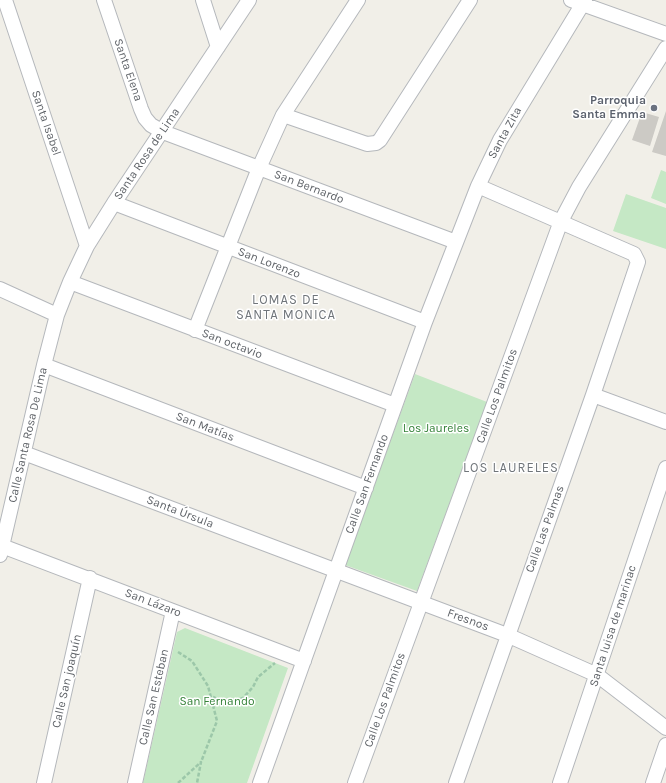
<!DOCTYPE html>
<html>
<head>
<meta charset="utf-8">
<style>
	body { margin:0 }
	canvas { display:block; background:#f1efe8 }
</style>
</head>
<body>
<canvas width="666" height="783"></canvas>
<script>
const context = document.querySelector('canvas').getContext('2d');
context.lineJoin = 'round';
function fill(path, color) { context.fillStyle = color; context.fill(path, 'evenodd'); }
const shape = rows => new Path2D(rows.map(r => 'M' + r).join(''));
function stroke(path, color, width, dash) { context.strokeStyle = color; context.lineWidth = width; context.lineCap = dash ? 'butt' : 'round'; context.setLineDash(dash || []); context.stroke(path); }
function label(font, color, halo, rows, align = 'center') {
  context.font = font + ' Karla,sans-serif'; context.lineWidth = 3; context.setLineDash([]); context.textBaseline = 'middle'; context.strokeStyle = halo; context.fillStyle = color; for (const [text, x, y, turn = 0] of rows) {
    context.save(); context.translate(x, y); context.rotate((+turn || 0) * Math.PI / 180); context.textAlign = isNaN(turn) ? turn : align; if (halo) context.strokeText(text, 0, 0); context.fillText(text, 0, 0); context.restore();
  }
}
const green = shape([
	[661,170,666,172,666,204,651,198],
	[626,194,666,208,666,249,613,231],
	[415,374,487,402,417,591,345,565],
	[185,628,288,668,247,783,143,783,177,632]
]);
const building = shape([
	[666,111,666,156,652,152],
	[642,112,659,117,650,146,632,140]
]);
const path = shape([
	[178,652,192,661,208,686,217,721,201,762],
	[213,697,228,704,243,698,253,687,258,677,275,663],
	[178,783,201,762,197,783]
]);
const street = shape([
	[5,0,87,246],
	[104,0,141,109,145,118,151,125,163,132,456,242],
	[203,0,218,47],
	[571,0,666,34],
	[283,115,367,144,376,143,380,140,470,0],
	[114,203,425,322],
	[70,282,395,405],
	[0,289,57,315],
	[195,330,259,168,283,115,358,0],
	[44,365,366,488],
	[593,395,666,422],
	[24,453,507,635,597,675,666,728],
	[2,546,304,661],
	[0,555,44,365,57,315,70,282,87,246,114,203,249,0],
	[44,783,90,578],
	[135,783,173,611],
	[260,783,425,322,478,186,500,140,585,0],
	[355,783,561,221,579,187,666,48],
	[456,783,593,395,638,262,634,254,478,186],
	[560,783,666,468],
	[653,783,666,745]
]);
const markers = [
	[654,108,4,"#6b7280"]
];
const streetNames = [
	["Santa Elena",128,70,71],
	["Santa Isabel",46,123,71],
	["Santa Zita",505,133,-61],
	["Santa Rosa de Lima",147,154,-56],
	["San Bernardo",309,187,21],
	["San Lorenzo",269,263,21],
	["San octavio",232,344,21],
	["Calle Los Palmitos",497,396,-70],
	["San Matías",205,427,21],
	["Calle Santa Rosa De Lima",28,435,-77],
	["Calle San Fernando",367,484,-70],
	["Santa Úrsula",180,512,21],
	["Calle Las Palmas",545,529,-70],
	["San Lázaro",153,603,21],
	["Fresnos",468,620,20],
	["Santa luisa de marinac",613,626,-72],
	["Calle San joaquín",67,681,-77],
	["Calle San Esteban",154,697,-77],
	["Calle Los Palmitos",385,700,-70]
];
const worshipNames = [
	["Parroquia",646,101],
	["Santa Emma",646,115]
];
const parkNames = [
	["Los Jaureles",436,429],
	["San Fernando",217,702]
];
const neighbourhoodNames = [
	["LOMAS DE",286,300],
	["SANTA MONICA",286,315],
	["LOS LAURELES",511,468]
];
fill(green, '#c5e8c5');
fill(building, '#cccac5');
stroke(street, '#b5b8bc', 16);
stroke(path, '#9cc7a9', 2.5, [4, 2]);
stroke(street, '#fff', 14);
for (const [x, y, r, color] of markers) { const dot = new Path2D(); dot.arc(x, y, r, 0, 2 * Math.PI); context.fillStyle = color; context.fill(dot); stroke(dot, '#fff', 1.5); }
label('12px', '#5f6368', '#fff', streetNames);
label('bold 12px', '#5b616d', '#fff', worshipNames, 'right');
label('12px', '#348238', '#fff', parkNames);
context.letterSpacing = '1px';
label('13px', '#70757a', '#fff', neighbourhoodNames);
context.letterSpacing = '0px';
</script>
</body>
</html>
